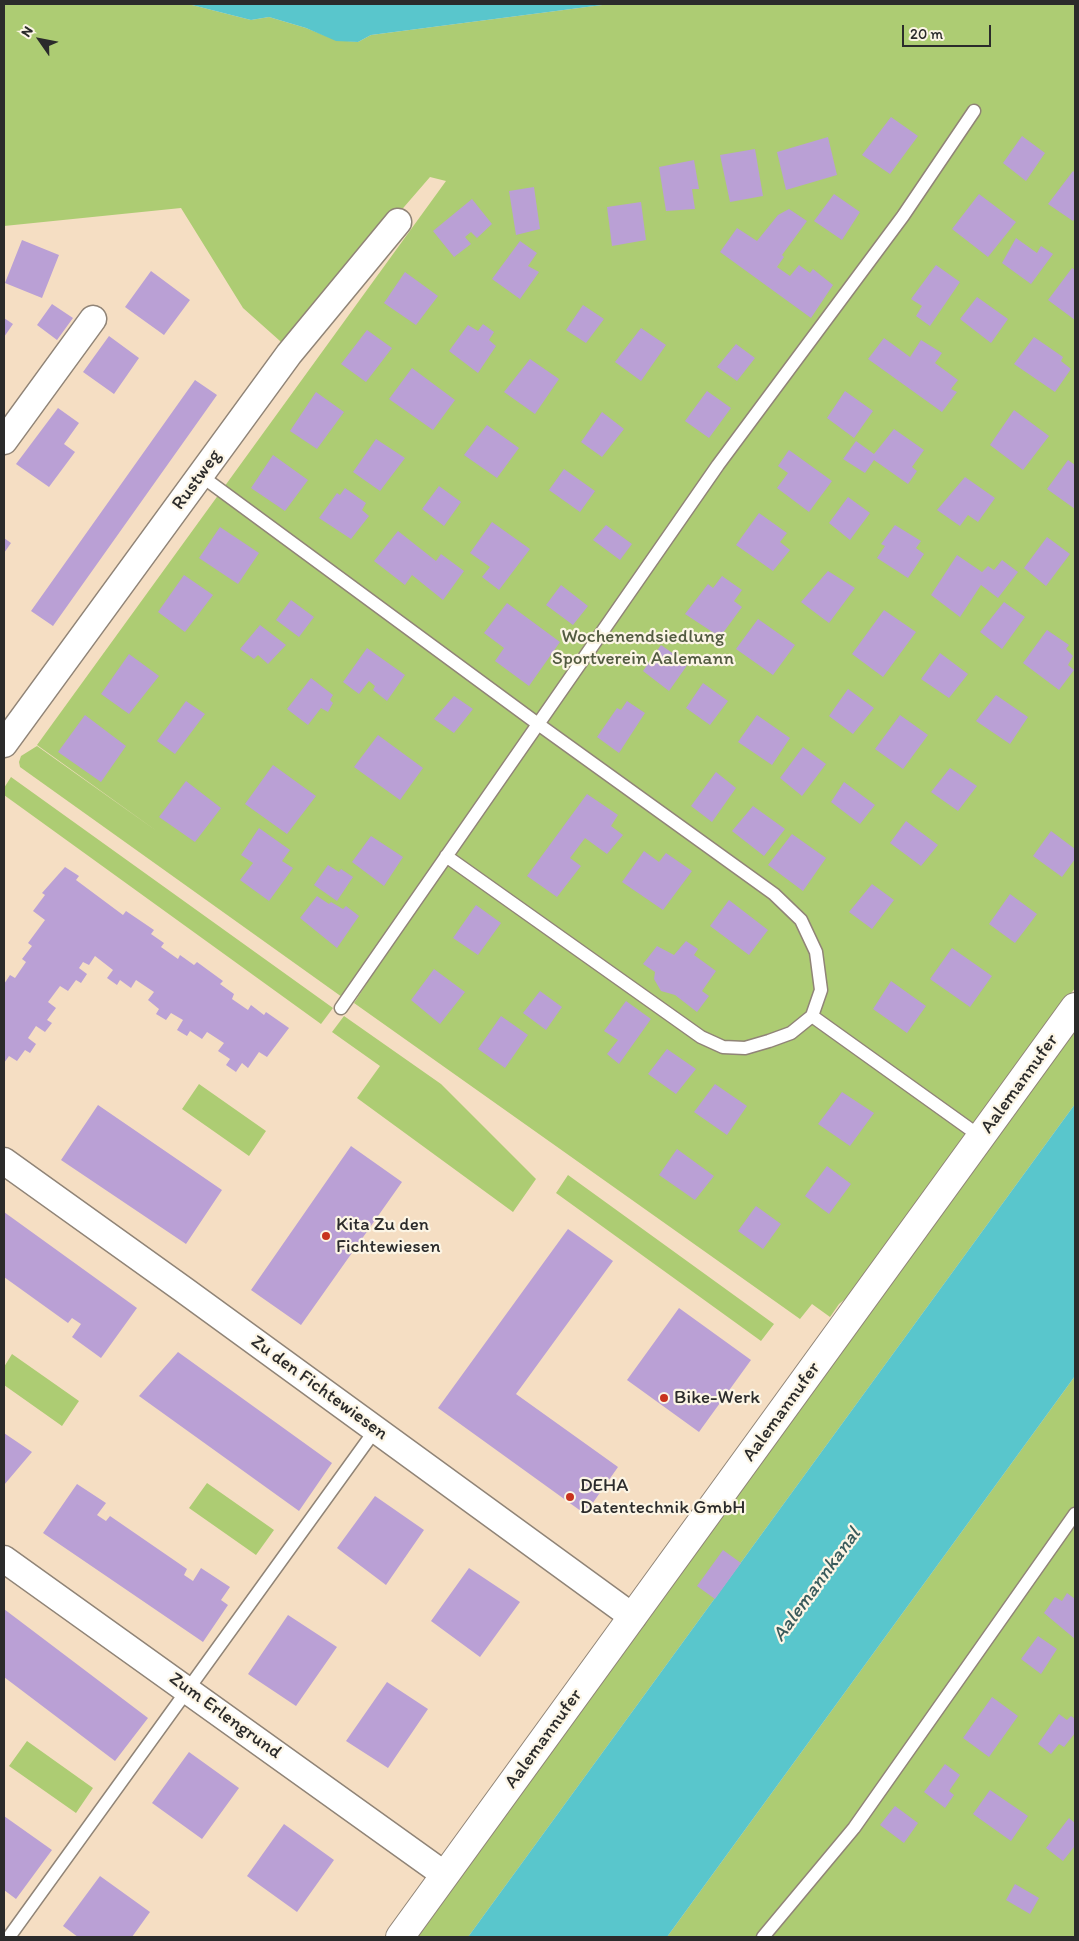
<!DOCTYPE html>
<html>
<head>
<meta charset="utf-8">
<style>
	body { margin:0 }
	#map { position:relative; width:1079px; height:1941px; overflow:hidden; background:#f5dec3; font-family:Itim,sans-serif }
	canvas { display:block }
	.frame { position:absolute; inset:0; border:5px solid #2b2b2b; pointer-events:none }
	.north { position:absolute; left:15px; top:15px; width:50px; height:50px; -webkit-text-stroke:4px #fcf5e5; paint-order:stroke; rotate:303deg; font-size:14px; font-weight:700; line-height:20px; text-align:center; color:#2b2b2b }
	.north::after { content:''; display:block; margin:auto; width:18px; height:22px; background:#2b2b2b; clip-path:polygon(50% 0,100% 100%,50% 72%,0 100%) }
	.scale { position:absolute; left:902px; top:25px; width:89px; height:22px; box-sizing:border-box; border:2px solid #2b2b2b; border-top:0; padding-left:6px; font-size:15px; line-height:18px; white-space:nowrap; color:#2b2b2b; -webkit-text-stroke:4px #fcf5e5; paint-order:stroke }
</style>
</head>
<body>
<div id="map">
<canvas width="1079" height="1941"></canvas>
<div class="frame"></div>
<div class="north">N</div>
<div class="scale">20 m</div>
</div>
<script>
const context = document.querySelector('canvas').getContext('2d');
context.lineJoin = 'round';
function fill(path, color) { context.fillStyle = color; context.fill(path, 'evenodd'); }
const shape = rows => new Path2D(rows.map(r => 'M' + r).join(''));
function stroke(path, color, width, dash) { context.strokeStyle = color; context.lineWidth = width; context.lineCap = dash ? 'butt' : 'round'; context.setLineDash(dash || []); context.stroke(path); }
function label(font, color, halo, rows, align = 'center') {
  context.font = font + ' Itim,sans-serif'; context.lineWidth = 4.5; context.setLineDash([]); context.textBaseline = 'middle'; context.strokeStyle = halo; context.fillStyle = color; for (const [text, x, y, turn = 0] of rows) {
    context.save(); context.translate(x, y); context.rotate((+turn || 0) * Math.PI / 180); context.textAlign = isNaN(turn) ? turn : align; if (halo) context.strokeText(text, 0, 0); context.fillText(text, 0, 0); context.restore();
  }
}
const green = shape([
	[4,4,188,4,251,20,269,17,306,28,336,40,358,42,371,35,610,4,1075,4,1075,988,859,1288,839,1304,830,1317,812,1304,800,1319,354,1003,367,983,359,977,342,997,20,767,19,762,21,756,37,746,158,832,37,745,446,181,430,177,385,229,289,354,280,341,243,308,181,208,4,226],
	[11,777,333,1008,321,1024,4,795,4,788],
	[1075,1007,1075,1104,468,1937,400,1937],
	[344,1016,441,1084,536,1179,513,1212,357,1098,380,1066,332,1032],
	[199,1084,266,1131,249,1156,182,1109],
	[568,1175,774,1324,761,1341,556,1193],
	[12,1354,79,1401,62,1426,4,1385,4,1367],
	[1075,1376,1075,1937,667,1937],
	[207,1483,274,1530,256,1555,189,1508],
	[27,1741,93,1788,76,1813,9,1766]
]);
const water = shape([
	[188,4,610,4,371,35,358,42,336,41,306,28,269,17,251,20],
	[1075,1104,1075,1376,667,1937,468,1937]
]);
const building = shape([
	[891,117,918,136,890,174,862,155],
	[1022,136,1045,153,1026,181,1003,163],
	[828,137,837,175,786,190,777,152],
	[755,149,763,196,730,202,720,155],
	[694,160,699,189,692,189,695,209,666,211,659,167],
	[1073,171,1075,173,1075,218,1073,221,1048,204],
	[534,187,540,229,516,235,509,191],
	[834,194,860,212,842,240,814,221],
	[979,194,1016,222,988,257,952,229],
	[472,199,492,224,477,238,471,232,465,237,471,244,454,257,433,231],
	[641,202,646,240,612,246,607,207],
	[789,209,807,221,782,255,784,257,777,267,790,276,799,265,810,273,813,269,833,285,811,318,720,252,737,228,757,241,778,215],
	[1016,238,1037,253,1041,246,1053,254,1031,284,1002,263],
	[22,240,59,255,42,298,5,283],
	[520,241,537,253,528,266,539,272,520,299,492,279],
	[936,265,960,282,930,326,916,316,922,306,911,299],
	[1072,268,1075,270,1075,320,1048,300],
	[151,271,190,300,164,335,125,307],
	[405,272,438,296,416,325,384,303],
	[977,297,1008,319,991,343,960,319],
	[52,304,73,318,57,340,37,325],
	[583,305,604,319,586,343,566,330],
	[4,318,13,324,4,337],
	[483,324,494,332,489,340,496,346,478,373,449,351,468,325,478,331],
	[641,328,666,345,641,381,615,362],
	[367,330,392,348,366,382,341,364],
	[109,336,139,358,114,394,83,372],
	[1034,337,1063,357,1061,361,1071,369,1055,392,1014,364],
	[884,338,910,357,921,340,942,353,935,363,958,380,951,389,957,392,942,412,868,359],
	[736,344,755,358,737,381,717,367],
	[530,359,559,379,535,414,504,392],
	[412,368,455,400,433,430,389,399],
	[195,380,217,395,53,626,31,611],
	[707,391,731,408,709,438,685,421],
	[845,391,873,411,854,438,827,418],
	[316,392,344,412,317,449,290,431],
	[58,408,79,423,64,444,75,452,49,487,16,464],
	[1014,410,1049,436,1023,470,990,445],
	[602,412,624,429,602,457,581,442],
	[487,425,519,448,497,478,464,455],
	[894,429,924,450,912,467,917,471,908,484,874,460,865,473,843,459,856,441,874,454],
	[376,439,405,458,380,491,353,472],
	[789,450,832,481,809,512,777,488,788,473,778,466],
	[273,455,308,480,285,511,251,488],
	[1068,460,1075,465,1075,509,1047,489],
	[564,469,595,491,580,512,549,490],
	[965,477,995,498,978,522,968,515,960,526,937,510],
	[439,486,461,502,444,526,422,509],
	[345,488,366,503,362,510,369,516,351,539,319,518,337,493,340,495],
	[848,497,870,513,850,540,829,523],
	[759,513,787,533,780,542,790,550,773,571,736,545],
	[492,522,530,549,499,590,482,577,490,567,470,553],
	[606,525,632,544,620,560,593,540],
	[895,525,921,541,916,548,924,554,908,578,877,558,885,546,881,544],
	[220,527,259,553,238,584,199,558],
	[398,531,436,561,441,554,464,571,443,600,412,575,405,585,374,561],
	[1047,537,1070,554,1046,586,1024,568],
	[4,538,11,543,4,553],
	[957,555,982,572,988,566,994,570,1002,560,1018,572,998,598,981,585,960,617,931,595],
	[828,571,855,588,829,623,801,602],
	[184,575,213,595,185,632,158,612],
	[722,576,742,590,734,601,742,607,720,637,685,614,708,584,713,588],
	[561,585,588,606,573,625,546,605],
	[291,600,314,617,299,637,276,620],
	[1004,602,1025,617,1002,649,980,632],
	[507,603,560,642,529,686,495,661,504,648,484,633],
	[884,610,916,632,883,677,852,654],
	[758,619,795,645,773,675,736,649],
	[260,625,286,645,268,664,258,655,254,659,240,649],
	[1047,630,1069,645,1066,649,1073,656,1068,665,1074,670,1059,690,1023,663],
	[661,645,688,664,669,691,643,671],
	[367,648,405,675,387,701,373,690,375,686,369,681,359,694,343,682],
	[940,653,968,674,949,698,921,679],
	[129,654,159,676,129,714,101,694],
	[311,678,333,695,330,700,333,703,328,712,321,708,308,725,287,709],
	[703,683,728,701,710,725,686,708],
	[848,689,874,708,853,734,829,716],
	[996,695,1028,717,1010,744,976,721],
	[454,696,473,709,454,733,434,719],
	[186,701,205,714,175,754,157,741],
	[627,701,645,713,619,753,597,737,617,708,621,710],
	[85,715,126,746,101,782,58,752],
	[757,715,790,738,772,765,738,742],
	[900,715,928,735,903,769,875,749],
	[378,735,423,768,400,800,354,767],
	[803,747,826,764,802,796,780,778],
	[273,765,316,796,287,834,245,804],
	[950,768,977,786,958,811,931,792],
	[716,772,736,788,712,822,691,806],
	[186,781,221,808,195,842,159,817],
	[844,782,875,805,860,824,831,802],
	[587,794,618,815,611,826,623,835,607,854,585,838,570,858,581,866,557,897,527,876],
	[753,806,785,829,764,856,732,831],
	[906,821,938,845,921,866,890,843],
	[259,828,290,850,282,861,293,868,269,901,240,880,253,863,241,855],
	[1051,831,1075,849,1075,859,1062,877,1033,856],
	[792,834,826,858,803,891,768,865],
	[371,836,403,857,384,886,352,862],
	[644,851,659,862,666,853,692,871,663,910,622,882],
	[328,865,339,872,341,869,353,877,337,901,314,885],
	[65,867,79,876,76,880,123,915,126,911,154,930,151,934,164,943,161,947,178,959,180,955,194,965,197,962,223,981,220,984,234,994,232,999,248,1010,251,1005,264,1015,266,1012,289,1028,267,1057,259,1052,248,1068,242,1063,236,1072,226,1065,230,1059,218,1051,224,1043,207,1032,202,1039,190,1031,187,1036,177,1030,183,1020,171,1013,166,1020,156,1014,159,1009,148,1000,154,992,136,980,131,988,120,980,117,985,107,978,113,970,95,956,89,965,83,962,79,968,87,974,81,983,76,980,68,991,60,986,48,1002,56,1008,47,1020,52,1023,45,1032,36,1026,28,1038,36,1044,30,1053,25,1050,17,1061,9,1056,4,1063,4,984,10,975,15,978,26,962,22,959,32,946,28,943,45,920,33,911,45,895,42,893],
	[872,884,894,900,872,929,849,912],
	[1010,894,1037,914,1015,943,989,924],
	[317,896,329,904,331,902,343,909,346,906,359,916,337,948,300,918],
	[729,900,768,930,749,955,710,926],
	[476,905,501,923,478,955,453,938],
	[686,941,698,949,694,955,716,971,702,991,709,996,697,1012,675,995,661,991,654,979,655,972,643,964,657,946,674,955],
	[952,948,992,976,970,1007,930,979],
	[434,969,465,992,440,1024,411,1000],
	[891,981,926,1006,907,1033,873,1009],
	[540,991,562,1007,546,1030,523,1013],
	[626,1001,651,1019,619,1064,607,1054,618,1040,604,1031],
	[501,1016,528,1035,505,1068,478,1049],
	[667,1049,696,1069,676,1094,648,1074],
	[715,1084,747,1106,727,1135,694,1112],
	[842,1092,874,1113,850,1146,818,1124],
	[98,1105,222,1190,186,1244,61,1160],
	[351,1146,402,1182,301,1325,251,1290],
	[677,1149,714,1176,695,1200,659,1175],
	[827,1166,851,1184,829,1214,805,1196],
	[756,1206,781,1224,763,1249,738,1231],
	[4,1212,137,1308,101,1358,72,1337,81,1324,72,1318,68,1323,4,1277],
	[568,1229,613,1261,516,1394,618,1467,585,1514,438,1408],
	[679,1308,751,1360,699,1432,627,1380],
	[178,1352,332,1463,299,1511,139,1396],
	[4,1433,32,1452,4,1485],
	[77,1484,106,1503,97,1515,106,1521,110,1516,187,1569,184,1575,193,1581,201,1568,230,1587,221,1600,228,1605,203,1642,43,1533],
	[375,1496,424,1530,386,1585,337,1548],
	[723,1550,741,1563,715,1599,697,1586],
	[469,1568,520,1602,480,1657,431,1621],
	[1067,1593,1075,1599,1075,1639,1044,1613,1055,1597,1062,1601],
	[4,1609,148,1718,115,1761,4,1677],
	[288,1615,337,1647,296,1706,248,1674],
	[1038,1636,1057,1649,1041,1674,1021,1659],
	[387,1682,428,1709,388,1768,346,1741],
	[992,1697,1018,1716,989,1757,963,1738],
	[1059,1714,1067,1720,1071,1716,1075,1719,1075,1733,1064,1747,1059,1744,1051,1754,1038,1744],
	[189,1752,239,1788,202,1839,152,1803],
	[945,1764,960,1775,949,1791,954,1795,945,1808,924,1792],
	[990,1790,1028,1816,1011,1841,973,1814],
	[895,1806,918,1823,904,1843,880,1825],
	[4,1816,52,1850,16,1899,4,1890],
	[1069,1818,1075,1823,1075,1848,1074,1847,1063,1861,1046,1848],
	[284,1824,334,1860,297,1912,247,1876],
	[100,1876,150,1912,132,1937,78,1937,63,1926],
	[1015,1884,1039,1898,1030,1914,1006,1900]
]);
const service = shape([
	[200,475,538,724,774,894,801,920,816,952,821,990,812,1016,791,1033,769,1041,745,1048,723,1047,701,1037,446,856],
	[341,1008,718,465,903,216,974,111],
	[812,1016,981,1137],
	[9,1937,376,1429],
	[763,1937,854,1828,1075,1514]
]);
const minor = shape([
	[4,441,93,319],
	[4,744,289,354,398,222],
	[4,1161,184,1290,633,1617],
	[4,1559,445,1875]
]);
const tertiary = shape([
	[400,1937,1075,1007]
]);
const markers = [
	[326,1236,5,"#c8321e"],
	[664,1398,5,"#c8321e"],
	[570,1497,5,"#c8321e"]
];
const streetNames = [
	["Rustweg",197,480,-54],
	["Aalemannufer",1020,1084,-54],
	["Zu den Fichtewiesen",319,1388,36],
	["Aalemannufer",782,1412,-54],
	["Zum Erlengrund",225,1716,36],
	["Aalemannufer",544,1739,-54]
];
const parkNames = [
	["Wochenendsiedlung",643,637],
	["Sportverein Aalemann",643,659]
];
const poiNames = [
	["Kita Zu den",336,1225],
	["Fichtewiesen",336,1247],
	["Bike-Werk",674,1398],
	["DEHA",580,1486],
	["Datentechnik GmbH",580,1508]
];
const waterNames = [
	["Aalemannkanal",817,1585,-54]
];
fill(green, '#adcc73');
fill(water, '#59c6cc');
fill(building, '#baa0d5');
stroke(service, '#908477', 15);
stroke(minor, '#908477', 29);
stroke(tertiary, '#908477', 30);
stroke(service, '#fff', 12);
stroke(minor, '#fff', 26);
stroke(tertiary, '#fff', 28);
for (const [x, y, r, color] of markers) { const dot = new Path2D(); dot.arc(x, y, r, 0, 2 * Math.PI); context.fillStyle = color; context.fill(dot); stroke(dot, '#fcf5e5', 2); }
label('19px', '#2b2b2b', '#fcf5e5', streetNames);
label('19px', '#525b41', '#fcf5e5', parkNames);
label('19px', '#2b2b2b', '#fcf5e5', poiNames, 'left');
label('italic 20px', '#395a5b', '#fcf5e5', waterNames);
</script>
</body>
</html>
